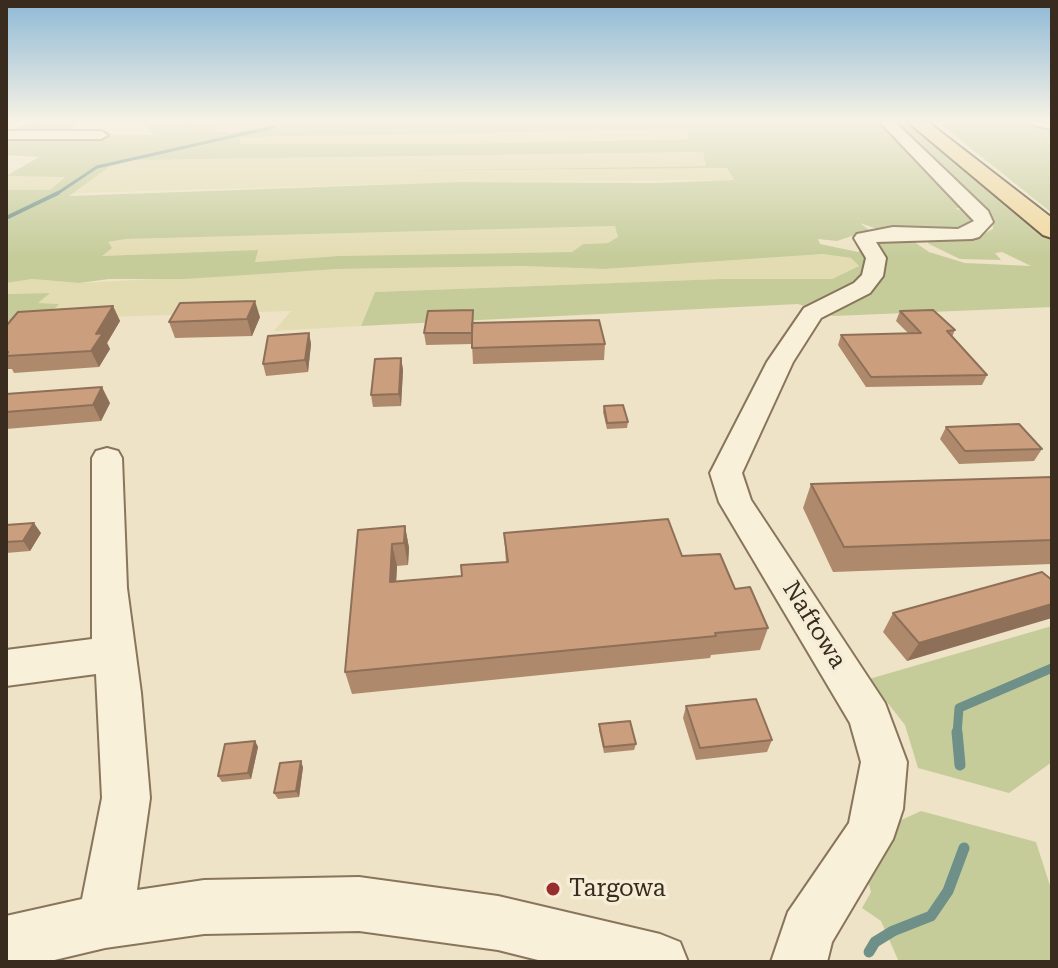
<!DOCTYPE html>
<html>
<head>
<meta charset="utf-8">
<style>
	body { margin:0 }
	#map { position:relative; width:1058px; height:968px; overflow:hidden; background:#eee3c6; font-family:"Roboto Serif",serif }
	canvas { display:block }
	.frame { position:absolute; inset:0; border:8px solid #392c1f; pointer-events:none }
</style>
</head>
<body>
<div id="map">
<canvas width="1058" height="968"></canvas>
<div class="frame"></div>
</div>
<script>
const context = document.querySelector('canvas').getContext('2d');
context.lineJoin = 'round';
function fill(path, color) { context.fillStyle = color; context.fill(path, 'evenodd'); }
const shape = rows => new Path2D(rows.map(r => 'M' + r).join(''));
function stroke(path, color, width, dash) { context.strokeStyle = color; context.lineWidth = width; context.lineCap = dash ? 'butt' : 'round'; context.setLineDash(dash || []); context.stroke(path); }
function label(font, color, halo, rows, align = 'center') {
  context.font = font + ' "Roboto Serif",serif'; context.lineWidth = 7; context.setLineDash([]); context.textBaseline = 'middle'; context.strokeStyle = halo; context.fillStyle = color; for (const [text, x, y, turn = 0] of rows) {
    context.save(); context.translate(x, y); context.rotate((+turn || 0) * Math.PI / 180); context.textAlign = isNaN(turn) ? turn : align; if (halo) context.strokeText(text, 0, 0); context.fillText(text, 0, 0); context.restore();
  }
}
const farmland = shape([
	[59,122,225,123,285,122,231,133,214,131,223,123,55,124],
	[687,129,690,139,458,144,241,144,239,136],
	[703,152,706,166,409,171,727,168,735,180,460,182,80,193,67,196,109,167,133,160],
	[6,176,66,176,50,190,38,191,6,190],
	[616,226,618,238,608,243,583,244,572,252,338,256,254,262,257,251,100,256,107,242,126,239],
	[823,254,851,258,859,266,832,279,721,279,375,292,361,326,274,331,291,311,44,319,58,304,37,303,48,293,6,294,6,283,32,279,80,283,337,269,522,266,604,269]
]);
const green = shape([
	[32,122,77,124,60,136,154,135,143,124,225,122,273,122,224,123,215,131,231,133,285,122,880,122,964,206,955,209,969,211,974,220,965,230,940,231,877,229,860,223,869,230,837,241,818,239,820,244,858,252,862,249,870,255,863,280,810,308,798,304,361,326,375,292,721,279,832,279,859,266,851,258,823,254,604,269,522,266,337,269,185,279,109,279,79,283,32,279,6,283,6,190,50,190,65,177,6,176,39,157,6,155,6,133],
	[687,129,689,139,458,144,241,144,239,137],
	[703,152,706,166,383,171,727,168,734,180,653,183,460,182,69,196,109,167,133,160],
	[615,226,618,237,608,243,583,244,572,252,338,256,255,262,258,250,102,256,112,248,108,242,126,239],
	[891,122,912,122,1052,236,1052,307,833,316,824,313,861,294,872,242,910,239,929,252,965,263,1031,266,1002,252,995,253,1001,260,960,259,929,244,926,239,980,236,993,229,993,222],
	[938,122,1030,122,1052,127,1052,213],
	[50,293,38,303,59,304,44,319,6,321,6,294],
	[1052,626,1052,762,1009,793,918,768,905,725,869,679],
	[921,811,1036,842,1052,892,1052,962,899,962,881,921,862,908,871,892,867,878,888,836,899,821]
]);
const streamFar3 = shape([
	[55,195,97,167,274,127]
]);
const streamFar2 = shape([
	[6,218,58,193]
]);
const streamFar1 = shape([
	[957,734,959,708,1052,668]
]);
const stream = shape([
	[957,732,960,765],
	[869,952,875,942,893,931,931,916,948,891,964,848]
]);
const minor = shape([
	[880,122,895,122,988,211,993,222,979,237,972,239,876,242,886,258,883,276,870,293,821,318,793,362,742,473,751,500,885,703,907,762,903,809,893,839,832,942,827,962,771,962,788,912,849,823,861,762,850,723,719,502,710,473,767,362,804,308,854,283,862,275,866,258,854,238,857,234,893,227,958,229,974,221,880,122],
	[1031,122,1052,122,1052,129,1033,125,1031,122],
	[6,131,101,131,108,135,101,139,6,139,6,131],
	[107,448,118,451,122,458,127,588,141,693,150,798,137,890,204,880,359,877,498,896,660,934,680,942,688,962,546,962,498,950,359,931,204,934,105,948,46,962,6,962,6,916,82,899,102,798,96,674,6,686,6,650,92,639,92,458,96,451,107,448]
]);
const major = shape([
	[908,122,928,122,1052,218,1052,238,1043,235,908,122]
]);
const wall = shape([
	[113,306,120,321,107,343,110,349,99,367,14,373,12,369,6,369,6,326],
	[900,311,955,330,952,337,987,375,982,385,866,387,838,345,841,335,908,333,896,321],
	[260,317,252,336,175,338,169,322],
	[474,323,605,344,604,360,473,364,472,344,426,345,424,333],
	[309,333,311,344,308,372,266,376,263,364],
	[401,358,403,370,401,406,373,407,371,395],
	[6,394,110,403,101,421,6,429],
	[604,406,628,422,627,428,607,429,603,412],
	[946,427,1042,449,1034,461,959,464,940,439],
	[1052,477,1052,564,833,572,803,508,811,484],
	[6,525,41,533,30,551,6,553],
	[405,526,409,548,408,565,397,566,396,581,462,576,506,562,504,533,682,556,735,589,768,628,760,650,711,655,710,658,352,694,345,672,358,530],
	[1042,572,907,661,883,632,893,613],
	[686,706,772,740,767,752,696,760,683,718],
	[599,724,636,744,634,750,604,753,599,730],
	[255,741,258,747,251,779,222,782,218,776],
	[303,767,299,797,278,799,274,793]
]);
const shadedWall = shape([
	[255,301,260,317,252,336,247,319],
	[113,306,120,321,107,343,110,349,99,367,91,351,96,334],
	[309,333,311,344,308,372,305,360],
	[401,358,403,370,401,406,399,394],
	[102,387,110,403,101,421,93,405],
	[34,523,41,533,30,551,23,541],
	[405,526,409,548,408,565,404,543],
	[392,544,397,566,395,604,390,582],
	[1052,604,1052,618,907,661,919,643],
	[255,741,258,747,251,779,248,773],
	[301,761,303,767,299,797,296,791]
]);
const building = shape([
	[255,301,247,319,169,322,180,303,255,301],
	[113,306,96,334,103,333,91,351,6,356,8,352,6,352,6,326,18,312,113,306],
	[473,310,472,333,424,333,428,311,473,310],
	[933,310,955,330,947,331,987,375,871,377,841,335,921,333,900,311,933,310],
	[599,320,605,344,472,348,472,323,599,320],
	[309,333,305,360,263,364,268,336,309,333],
	[401,358,399,394,371,395,375,359,401,358],
	[102,387,93,405,6,412,6,394,102,387],
	[623,405,628,422,607,423,604,406,623,405],
	[1019,424,1042,449,965,451,946,427,1019,424],
	[1052,477,1052,540,844,547,811,484,1052,477],
	[668,519,682,556,720,554,735,589,750,587,768,628,715,633,716,636,345,672,358,530,405,526,404,543,392,544,390,582,462,576,461,565,508,562,504,533,668,519],
	[34,523,23,541,6,542,6,525,34,523],
	[1042,572,1052,580,1052,604,919,643,893,613,1042,572],
	[756,699,772,740,700,748,686,706,756,699],
	[630,721,636,744,604,747,599,724,630,721],
	[255,741,248,773,218,776,225,744,255,741],
	[301,761,296,791,274,793,280,763,301,761]
]);
const markers = [
	[553,889,8,"#972e2d"]
];
const nearStreetnames = [
	["Naftowa",814,625,58]
];
const nearPoinames = [
	["Targowa",569,889]
];
fill(farmland, '#e3dcb3');
fill(green, '#c5cc9a');
stroke(streamFar3, '#6e9088', 3);
stroke(streamFar2, '#6e9088', 4);
stroke(streamFar1, '#6e9088', 9);
stroke(stream, '#6e9088', 11);
stroke(minor, '#89755c', 4);
stroke(major, '#574330', 4);
fill(minor, '#f8f0d9');
fill(major, '#f0d89f');
fill(wall, '#af896c');
fill(shadedWall, '#8e6f58');
fill(building, '#cb9f7d');
stroke(building, '#8e6f58', 2);
const sky = context.createLinearGradient(0, 0, 0, 257);
sky.addColorStop(0, '#8eb9d6');
sky.addColorStop(0.47, '#f7f2e5');
sky.addColorStop(1, '#f7f2e500');
context.fillStyle = sky;
context.fillRect(0, 0, 1058, 257);
for (const [x, y, r, color] of markers) { const dot = new Path2D(); dot.arc(x, y, r, 0, 2 * Math.PI); context.fillStyle = color; context.fill(dot); stroke(dot, '#f5edd6', 3); }
label('24px', '#392c1f', '#f5edd6', nearStreetnames);
label('24px', '#392c1f', '#f5edd6', nearPoinames, 'left');
</script>
</body>
</html>
